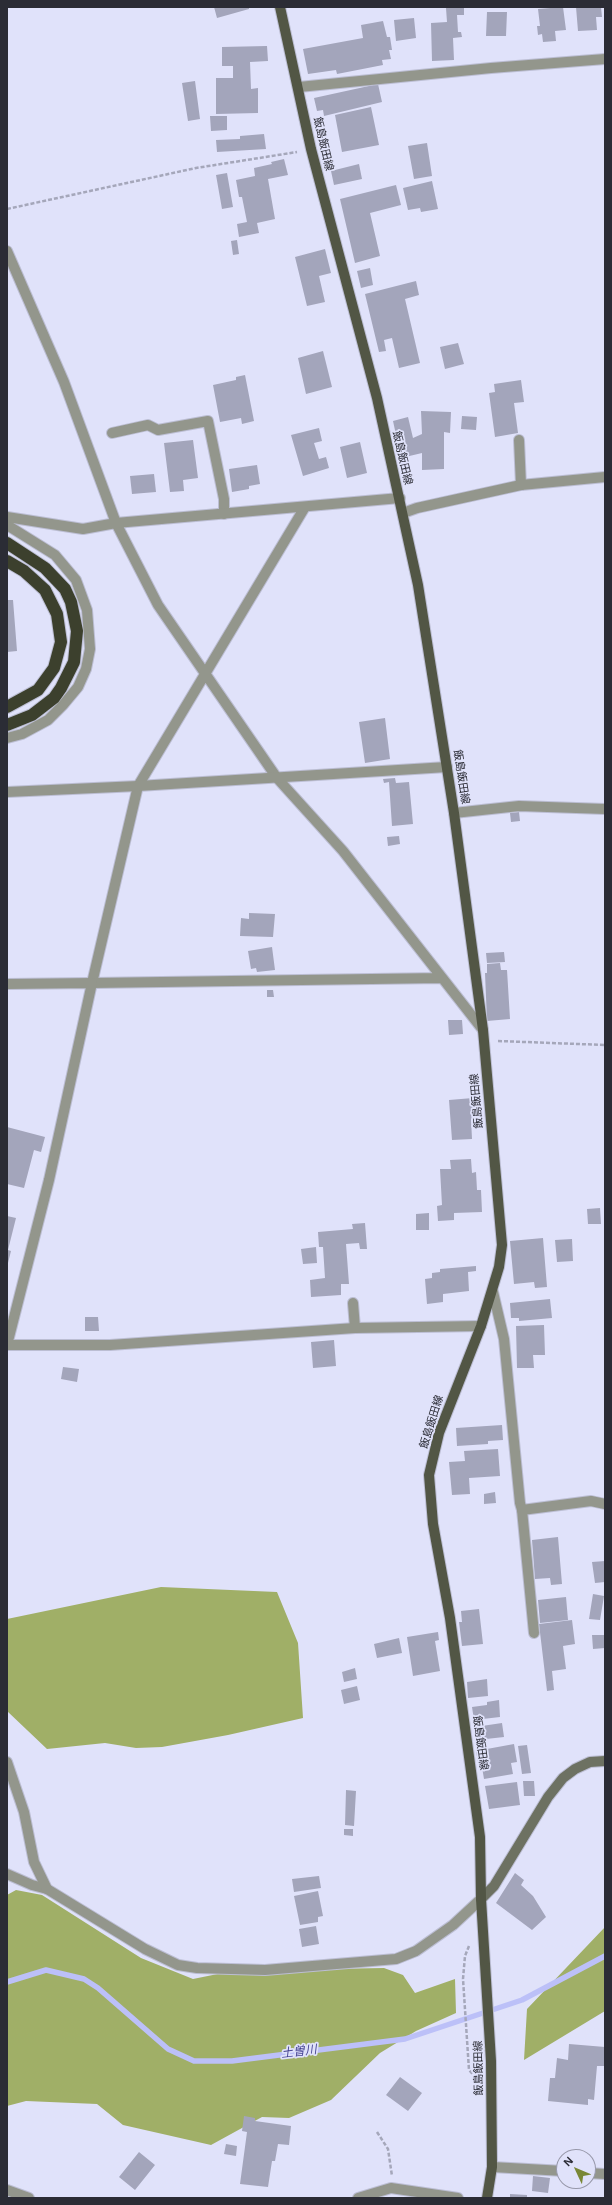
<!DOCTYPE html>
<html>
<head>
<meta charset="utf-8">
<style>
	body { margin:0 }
	#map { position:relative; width:612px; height:2205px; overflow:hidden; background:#e0e2fa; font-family:Arial,sans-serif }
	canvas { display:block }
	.frame { position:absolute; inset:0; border:8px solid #2b2c35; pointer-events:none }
	.north { position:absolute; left:556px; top:2149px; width:40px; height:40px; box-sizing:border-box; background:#e0e2fa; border:1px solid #9899ab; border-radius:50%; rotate:314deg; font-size:11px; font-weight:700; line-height:16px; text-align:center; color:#2b2c35 }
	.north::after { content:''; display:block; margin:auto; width:14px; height:18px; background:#798736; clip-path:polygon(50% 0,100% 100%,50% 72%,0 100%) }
</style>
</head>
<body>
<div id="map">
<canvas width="612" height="2205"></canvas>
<div class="frame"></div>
<div class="north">N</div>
</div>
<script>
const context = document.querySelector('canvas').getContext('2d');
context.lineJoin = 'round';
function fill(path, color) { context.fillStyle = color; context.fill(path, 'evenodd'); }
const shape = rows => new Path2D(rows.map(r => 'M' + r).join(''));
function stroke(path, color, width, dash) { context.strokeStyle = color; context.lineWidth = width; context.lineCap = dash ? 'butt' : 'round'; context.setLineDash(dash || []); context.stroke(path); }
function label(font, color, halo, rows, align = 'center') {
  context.font = font + ' Arial,"Noto Sans JP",sans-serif'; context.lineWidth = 3.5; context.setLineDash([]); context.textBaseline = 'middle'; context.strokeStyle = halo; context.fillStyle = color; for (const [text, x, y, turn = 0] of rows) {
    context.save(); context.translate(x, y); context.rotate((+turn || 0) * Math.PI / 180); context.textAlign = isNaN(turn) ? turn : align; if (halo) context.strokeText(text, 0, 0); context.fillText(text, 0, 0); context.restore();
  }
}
const forest = shape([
	[161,1587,277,1592,298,1643,303,1718,228,1735,162,1747,136,1748,105,1743,47,1749,7,1711,7,1619],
	[16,1890,42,1895,141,1958,193,1979,262,1965,327,1969,384,1968,403,1975,415,1993,455,1979,456,2013,416,2031,380,2053,331,2100,289,2118,262,2117,211,2145,123,2125,97,2104,26,2101,7,2106,7,1895],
	[605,1927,605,2011,524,2060,527,2009]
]);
const stream = shape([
	[7,1982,46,1970,84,1979,98,1988,168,2049,194,2061,232,2061,405,2039,522,2000,605,1956]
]);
const building = shape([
	[214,7,249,7,249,9,217,18],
	[464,7,464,15,457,15,458,32,461,32,462,37,453,38,454,60,432,61,431,23,447,22,446,8],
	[563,7,566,30,555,31,556,41,543,42,542,34,538,35,537,26,540,26,538,9],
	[576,7,601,7,602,17,596,17,597,30,578,31],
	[487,12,507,12,506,36,486,36],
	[414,18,416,38,396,41,394,20],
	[383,21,387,37,390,37,392,50,389,50,391,59,382,60,383,65,337,74,336,70,308,74,303,49,363,38,361,25],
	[267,46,268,61,250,62,251,89,258,88,258,113,216,114,216,78,233,78,233,66,222,66,222,47],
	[195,81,200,119,188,121,182,83],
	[378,84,382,102,324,116,323,110,317,111,314,98],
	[371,107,379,145,342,152,335,115],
	[210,116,227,116,227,130,211,131],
	[264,134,266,149,217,152,216,140,240,139,240,136],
	[427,143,432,176,414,179,408,146],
	[329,144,333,159,327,160,324,146],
	[284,159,288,175,268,179,275,219,257,223,259,233,239,237,237,224,247,222,242,197,239,197,236,180,255,176,254,168,272,164,271,162],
	[359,164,362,179,334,185,331,171],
	[227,173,233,207,222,209,216,175],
	[432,181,438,209,421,212,420,208,408,210,403,188],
	[396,185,401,205,370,213,380,256,355,263,340,199],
	[237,240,239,254,233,255,231,241],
	[325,249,331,273,319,276,325,302,307,306,295,257],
	[370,268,373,285,361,288,357,271],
	[416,281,419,295,405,299,420,363,399,368,392,338,384,340,386,351,379,352,365,294],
	[458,343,464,364,445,369,440,347],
	[323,351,332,387,306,394,298,358],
	[245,375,254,421,242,424,241,418,220,422,213,385,236,380,236,377],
	[521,380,524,402,514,403,518,433,495,437,489,393,495,392,494,384],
	[421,411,451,412,450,433,444,432,444,469,422,470,422,453,401,458,393,421,408,417,413,438,422,434],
	[462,416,477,417,476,430,461,429],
	[319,428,322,441,314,443,319,459,326,457,329,468,303,476,291,435],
	[193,440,198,478,183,480,184,491,170,492,164,443],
	[360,442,367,473,347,478,340,447],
	[257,465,260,484,249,486,249,489,232,492,229,469],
	[154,474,156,492,132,494,130,476],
	[7,600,13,600,17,651,7,652],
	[385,718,390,759,365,763,359,722],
	[395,778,396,783,409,782,413,824,392,826,389,782,384,783,383,779],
	[519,812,520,821,511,822,510,813],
	[399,836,400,844,388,846,387,837],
	[249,913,275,914,273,937,240,936,241,918,249,919],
	[272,947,275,970,257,972,256,968,251,969,248,951],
	[504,952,505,962,487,963,486,953],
	[500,963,501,970,507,970,510,1019,487,1021,485,973,487,973,487,964],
	[267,990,273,990,274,997,267,997],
	[448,1020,462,1020,463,1034,449,1035],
	[473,1098,474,1119,471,1119,472,1139,452,1140,449,1100],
	[7,1127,45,1137,41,1152,34,1150,24,1188,7,1184],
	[471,1159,472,1173,476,1172,477,1190,481,1190,482,1212,454,1213,454,1220,438,1221,437,1206,442,1205,440,1169,451,1169,450,1160],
	[600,1208,601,1224,588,1224,587,1209],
	[429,1213,429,1230,416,1230,416,1214],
	[7,1216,16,1218,8,1250,11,1251,8,1263,7,1262],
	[365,1223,367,1249,360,1249,359,1243,346,1244,349,1284,341,1284,341,1295,311,1297,310,1280,325,1278,323,1247,319,1247,318,1232,353,1229,352,1224],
	[543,1238,547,1287,535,1288,534,1282,514,1284,510,1241],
	[572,1239,573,1261,557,1262,555,1240],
	[316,1247,317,1263,303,1264,301,1249],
	[476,1266,476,1271,468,1272,469,1291,443,1294,443,1302,427,1304,425,1279,432,1278,432,1273,440,1272,440,1269],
	[550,1299,552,1318,519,1321,519,1318,511,1318,510,1303],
	[85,1317,98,1317,99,1331,85,1331],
	[544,1325,545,1355,533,1355,534,1368,517,1368,516,1326],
	[334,1340,336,1366,313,1368,311,1342],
	[63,1367,79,1369,77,1382,61,1379],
	[502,1425,503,1440,488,1441,488,1444,457,1446,456,1428],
	[498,1449,500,1476,469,1478,470,1494,452,1495,449,1462,465,1461,464,1451],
	[495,1492,496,1503,484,1504,484,1494],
	[558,1537,562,1584,551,1585,550,1578,535,1579,532,1540],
	[605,1561,605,1582,595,1583,592,1562],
	[593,1594,604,1596,600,1620,589,1619],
	[566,1597,568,1620,540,1623,538,1600],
	[479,1609,483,1644,462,1646,459,1622,462,1622,461,1611],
	[572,1620,575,1644,563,1646,566,1669,552,1671,554,1690,547,1691,539,1624],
	[438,1632,439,1640,435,1641,440,1671,413,1676,407,1637],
	[592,1635,605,1635,605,1648,593,1649],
	[399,1638,402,1653,377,1658,374,1644],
	[355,1668,357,1679,344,1682,342,1672],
	[487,1679,488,1696,468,1698,467,1682],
	[357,1686,360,1700,344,1704,341,1690],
	[499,1700,500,1717,474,1720,472,1707,487,1705,487,1702],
	[502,1723,504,1737,477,1740,475,1727],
	[514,1744,517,1762,511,1763,513,1774,484,1779,482,1767,479,1768,476,1751],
	[527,1745,531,1773,522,1774,518,1746],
	[523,1781,534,1781,535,1796,524,1796],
	[517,1782,520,1805,489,1809,485,1786],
	[346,1790,356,1791,354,1826,345,1825],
	[344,1829,353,1829,353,1836,344,1835],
	[515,1873,524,1880,521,1885,533,1896,546,1917,532,1930,496,1903],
	[319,1876,321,1888,294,1892,292,1879],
	[318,1891,323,1916,318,1917,318,1922,300,1925,294,1896],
	[316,1926,319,1944,302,1947,299,1929],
	[569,2044,605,2047,605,2066,597,2066,594,2100,588,2099,588,2105,548,2101,550,2078,555,2078,557,2058,568,2060],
	[400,2077,422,2093,408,2111,386,2095],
	[244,2116,255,2118,255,2121,291,2126,289,2145,278,2144,275,2161,272,2161,268,2187,240,2184,247,2132,242,2131],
	[226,2144,237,2146,236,2156,224,2154],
	[139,2152,155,2165,135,2190,119,2177],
	[533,2176,550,2178,548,2193,532,2191],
	[510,2194,527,2195,527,2198,510,2198]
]);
const path = shape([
	[7,209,196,168,297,152],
	[498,1041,605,1045],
	[469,1946,465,1956,463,1979,469,2070,477,2079],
	[377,2132,388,2149,392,2176]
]);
const lane = shape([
	[299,87,491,68,605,59],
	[112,433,148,425,158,430,208,421,224,499,224,514],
	[519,440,521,485],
	[305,507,138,786,92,983,441,978],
	[116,523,158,605,277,778,343,851,483,1030],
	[7,525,55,555,76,580,87,610,90,649,86,669,78,687,63,705,48,720,22,734,7,738],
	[454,813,519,806,605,809],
	[493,1292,504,1339,520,1503,522,1510],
	[353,1303,355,1328],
	[7,1874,32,1885,47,1889]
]);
const street = shape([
	[7,251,64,382,116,523],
	[403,513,417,508,521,485,605,477],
	[7,517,83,529,116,523,400,498],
	[7,792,138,786,447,767],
	[7,984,92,983,49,1180,7,1345],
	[7,1345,110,1345,355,1328,481,1326],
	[534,1633,522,1510,591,1501,605,1504],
	[7,1762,24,1812,34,1862,47,1889,145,1949,178,1965,197,1968,265,1970,396,1959,416,1951,453,1925,481,1899],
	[492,2167,564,2171],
	[588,2173,605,2174],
	[7,2190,29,2198],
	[358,2198,391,2188,458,2198]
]);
const secondary = shape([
	[481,1899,494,1886,548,1797,563,1778,575,1769,590,1762,605,1761]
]);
const primary = shape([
	[280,7,311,149,377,398,418,585,454,813,483,1030,502,1245,499,1267,481,1326,439,1433,429,1475,433,1524,450,1618,480,1837,481,1899,491,2061,492,2167,487,2198]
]);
const highway = shape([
	[7,543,45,568,65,589,71,602,77,631,74,662,61,688,54,698,32,715,7,725],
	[7,561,24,571,45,590,57,614,61,642,54,668,38,690,7,707]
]);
const streetNames = [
	["飯島飯田線",323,144,77],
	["飯島飯田線",402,458,77],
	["飯島飯田線",461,777,81],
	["飯島飯田線",477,1101,-95],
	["飯島飯田線",432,1422,-73],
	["飯島飯田線",480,1743,82],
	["飯島飯田線",479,2068,-91]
];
const waterNames = [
	["土曽川",299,2052,-7]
];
fill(forest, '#a0af67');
stroke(stream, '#bcc0f8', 5.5);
fill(building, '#a3a5bb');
stroke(lane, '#bcbed3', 12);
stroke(street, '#bcbed3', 12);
stroke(secondary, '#bcbed3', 12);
stroke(primary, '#bcbed3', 12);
stroke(highway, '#bcbed3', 14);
stroke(path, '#a5a7ba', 2.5, [4, 2]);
stroke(lane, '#93968c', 10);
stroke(street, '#93968c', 10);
stroke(secondary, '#6d7162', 10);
stroke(primary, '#525645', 10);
stroke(highway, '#3c402d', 12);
label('11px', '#2b2c35', '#e0e2fa', streetNames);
label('italic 12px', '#464393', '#e0e2fa', waterNames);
</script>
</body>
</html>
